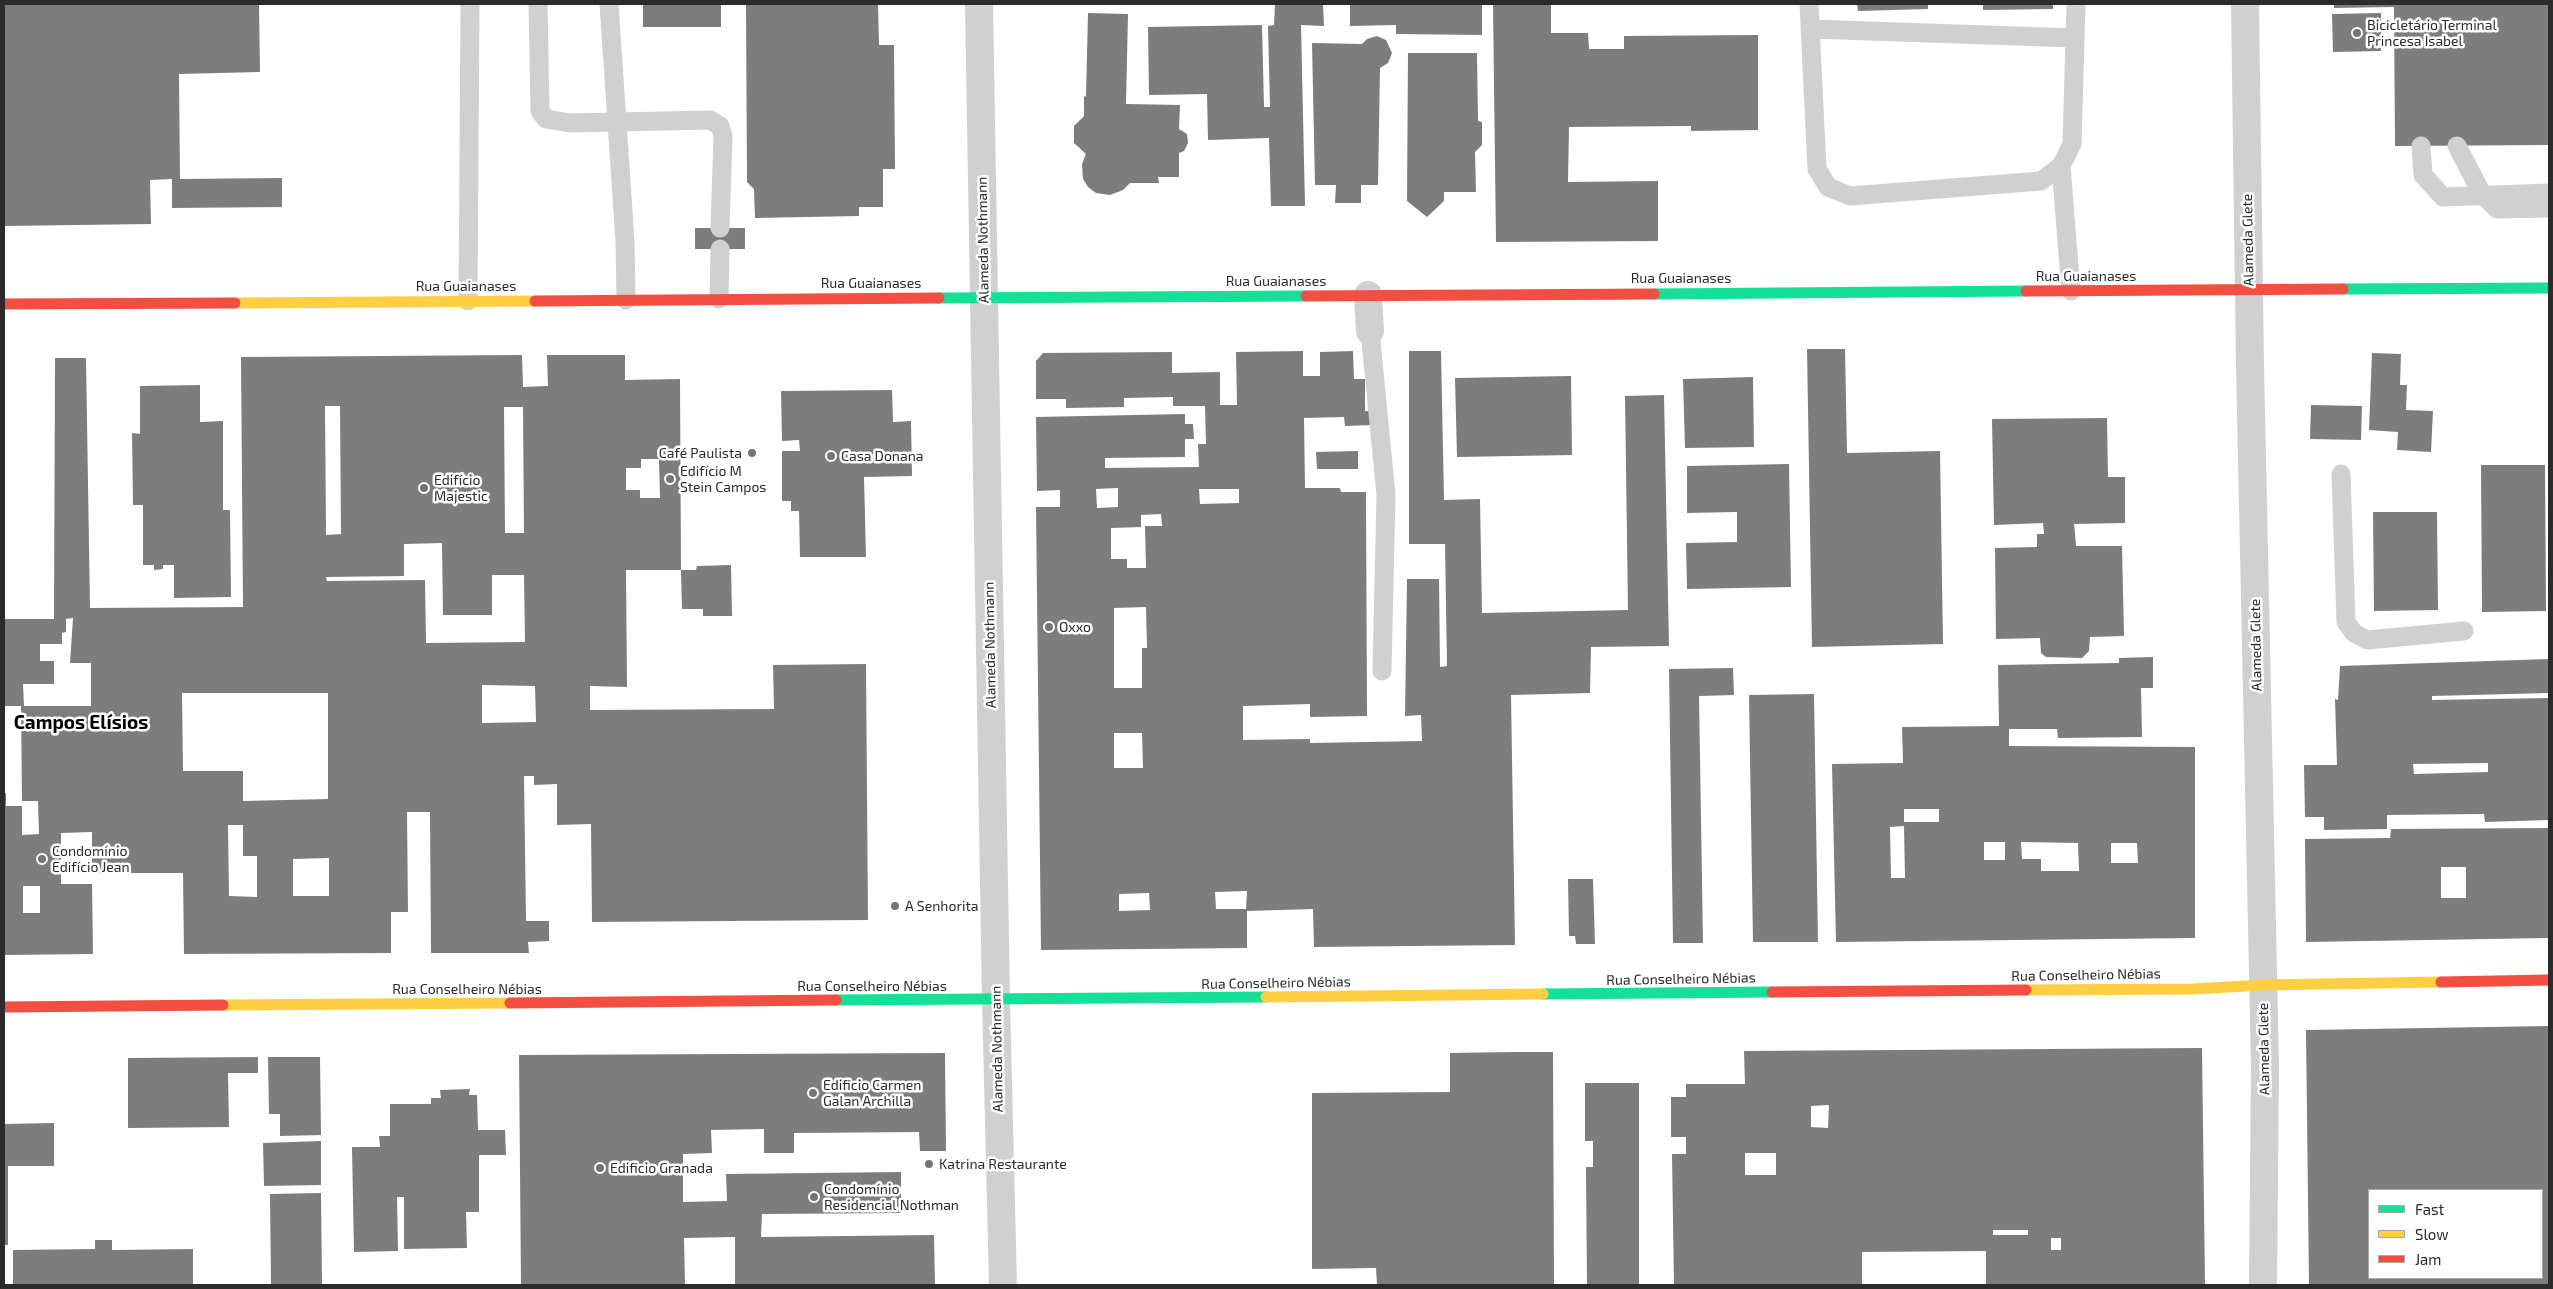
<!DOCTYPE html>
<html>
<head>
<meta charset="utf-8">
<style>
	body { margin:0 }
	#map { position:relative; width:2553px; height:1289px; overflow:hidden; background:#fff; font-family:"Exo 2",sans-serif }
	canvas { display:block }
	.frame { position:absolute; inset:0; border:5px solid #2b2b2b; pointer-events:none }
	.legend { position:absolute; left:2368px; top:1189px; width:175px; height:90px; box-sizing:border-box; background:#fff; border:1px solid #aaa; margin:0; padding:6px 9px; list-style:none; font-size:15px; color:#2b2b2b }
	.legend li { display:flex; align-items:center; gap:10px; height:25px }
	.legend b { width:25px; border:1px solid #aaa }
</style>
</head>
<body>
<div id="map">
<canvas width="2553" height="1289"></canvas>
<div class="frame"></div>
<ul class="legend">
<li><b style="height:6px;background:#16e098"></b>Fast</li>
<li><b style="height:6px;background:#ffcf43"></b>Slow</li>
<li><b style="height:6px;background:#f24e42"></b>Jam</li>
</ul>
</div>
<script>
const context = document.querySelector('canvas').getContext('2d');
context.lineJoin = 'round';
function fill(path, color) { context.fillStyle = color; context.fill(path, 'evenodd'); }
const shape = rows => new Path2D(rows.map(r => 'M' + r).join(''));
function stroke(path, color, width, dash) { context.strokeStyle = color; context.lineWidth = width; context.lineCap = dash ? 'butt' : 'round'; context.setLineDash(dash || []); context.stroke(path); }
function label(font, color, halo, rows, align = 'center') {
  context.font = font + ' "Exo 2",sans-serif'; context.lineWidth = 5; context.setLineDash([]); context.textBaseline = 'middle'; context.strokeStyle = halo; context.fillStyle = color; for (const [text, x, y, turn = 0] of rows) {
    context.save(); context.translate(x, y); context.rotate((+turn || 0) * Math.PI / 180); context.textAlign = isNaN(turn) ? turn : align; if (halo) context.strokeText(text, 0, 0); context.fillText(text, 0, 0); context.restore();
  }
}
const building = shape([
	[4,4,259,4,260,72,179,74,180,179,282,178,282,207,172,208,172,179,150,180,151,224,4,226],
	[643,4,721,4,721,27,643,27],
	[746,4,878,4,879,45,894,45,895,169,883,169,883,207,859,207,859,216,755,218,754,189,747,182],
	[1275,4,1323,4,1324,26,1301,25,1305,206,1271,206,1269,138,1208,140,1207,94,1149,95,1148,27,1262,25,1264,107,1270,107,1268,26,1274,25],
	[1350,4,1482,4,1482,35,1396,34,1396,25,1350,26],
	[1493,4,1551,4,1551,33,1588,33,1589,49,1624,49,1624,36,1758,35,1758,130,1691,131,1691,126,1569,127,1568,182,1658,181,1658,241,1496,242],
	[1857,4,1928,4,1928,9,1858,11],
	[1983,4,2053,4,2053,9,1983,10],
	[2334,4,2549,4,2549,145,2395,146,2394,7,2334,8],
	[1088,13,1128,14,1126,104,1180,105,1179,129,1187,134,1188,143,1184,151,1179,153,1179,177,1158,177,1159,183,1130,183,1123,190,1110,195,1096,193,1088,187,1083,179,1082,164,1086,154,1074,143,1074,126,1084,116,1084,96,1086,97],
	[2381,13,2381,51,2333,52,2332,14],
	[1377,36,1386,40,1392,53,1388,63,1380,68,1378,185,1361,185,1361,203,1335,203,1336,185,1315,185,1312,43,1362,44,1367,39],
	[1408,53,1477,53,1478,121,1482,122,1482,145,1475,152,1476,192,1444,192,1444,201,1427,217,1407,201],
	[695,228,745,228,745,249,695,249],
	[1807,349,1845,349,1847,453,1940,451,1943,644,1812,647],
	[1303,351,1303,376,1320,376,1320,352,1353,351,1354,379,1365,379,1365,411,1373,411,1373,425,1345,426,1344,417,1304,418,1305,488,1340,488,1341,492,1366,492,1367,716,1310,717,1310,704,1243,706,1243,740,1310,739,1310,743,1422,741,1421,715,1405,716,1407,579,1439,579,1440,667,1447,666,1445,544,1409,544,1409,351,1441,351,1444,500,1480,499,1482,613,1628,610,1625,396,1664,395,1669,646,1591,647,1590,693,1511,695,1515,945,1314,947,1313,909,1247,911,1247,948,1041,950,1036,507,1060,507,1060,490,1037,491,1036,417,1185,414,1185,424,1193,424,1194,439,1185,439,1185,457,1105,458,1105,468,1199,467,1198,444,1206,444,1205,406,1173,406,1173,397,1124,398,1124,407,1066,408,1066,399,1036,399,1036,361,1043,353,1172,352,1172,373,1220,372,1220,405,1237,405,1236,352],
	[1118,488,1118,507,1097,508,1096,489],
	[1199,489,1239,489,1239,503,1200,504],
	[1161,514,1162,526,1145,526,1146,568,1127,568,1127,559,1111,559,1111,528,1141,527,1141,515],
	[1146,607,1147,648,1142,648,1142,688,1114,688,1114,608],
	[1114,733,1142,733,1143,768,1114,768],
	[1247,891,1246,909,1216,909,1215,892],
	[1149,893,1150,910,1119,911,1119,894],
	[2372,353,2401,354,2400,385,2407,385,2406,410,2433,411,2431,452,2397,450,2398,432,2369,430],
	[522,355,523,387,548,386,547,355,625,355,625,380,680,379,681,570,626,570,627,687,590,686,590,710,774,709,773,665,866,664,868,920,592,922,591,824,557,825,557,784,534,785,534,776,524,776,526,921,549,921,549,941,528,942,529,953,431,953,430,812,407,812,408,912,391,912,391,953,184,954,183,873,92,873,92,832,61,833,61,884,92,884,93,954,4,955,4,793,6,793,6,806,22,806,22,835,39,834,38,801,22,801,21,706,4,706,4,619,54,619,55,358,86,358,90,608,243,607,241,357],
	[325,406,340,406,341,534,326,535],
	[504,407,523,407,524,533,505,533],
	[641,459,659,459,660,498,640,498,640,490,626,490,626,468,641,468],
	[442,543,443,615,492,615,492,575,524,575,525,642,426,643,425,580,327,581,326,577,404,576,404,544],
	[73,618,70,663,91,663,91,706,24,706,23,684,54,684,54,661,40,661,40,644,62,644,62,633,66,632,66,619],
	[482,685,535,686,536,722,482,723],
	[182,693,328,693,328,799,243,801,243,771,183,771],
	[228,825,243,825,243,856,257,856,257,897,229,896],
	[329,858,329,896,293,896,293,859],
	[23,886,40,886,40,913,23,913],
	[1571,376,1572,455,1457,457,1455,378],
	[1753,377,1754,447,1685,448,1683,379],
	[200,385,200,422,223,421,223,510,230,510,231,597,174,598,174,565,163,565,163,569,154,570,154,565,143,565,143,505,133,505,132,433,140,434,140,386],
	[892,390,893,422,911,421,912,476,864,477,866,557,800,557,799,511,791,511,791,501,782,501,782,451,800,451,799,440,782,441,781,391],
	[2311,405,2362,406,2361,440,2310,439],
	[2107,418,2108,477,2125,477,2125,523,2074,524,2075,533,2076,546,2122,546,2124,636,2090,637,2089,651,2082,658,2046,657,2041,653,2040,638,1996,639,1995,548,2037,547,2037,534,2044,534,2043,523,1994,525,1992,419],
	[1358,451,1358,469,1317,469,1316,452],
	[1789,464,1791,587,1687,589,1686,543,1737,542,1737,512,1687,513,1687,466],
	[2481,465,2545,465,2546,611,2482,612],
	[2373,512,2437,512,2438,610,2374,611],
	[731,565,732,616,703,616,703,609,682,609,681,570,696,570,697,566],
	[2153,657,2153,688,2141,688,2142,737,2058,738,2057,729,2009,729,2009,746,2195,747,2195,938,1836,942,1832,764,1903,763,1902,727,1999,726,1998,665,2119,663,2119,658],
	[1904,809,1939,809,1939,822,1904,822],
	[1904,826,1905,878,1891,878,1890,827],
	[1984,842,2005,842,2005,860,1984,860],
	[2021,842,2078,843,2079,871,2041,871,2041,859,2022,859],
	[2111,843,2137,843,2138,863,2111,863],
	[2549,659,2549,693,2432,696,2432,700,2549,698,2549,820,2485,822,2484,814,2387,815,2387,829,2324,830,2324,817,2305,817,2304,765,2337,765,2335,699,2338,700,2340,666],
	[2488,763,2488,772,2414,774,2413,764],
	[1733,668,1734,695,1699,696,1703,943,1673,943,1669,669],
	[1814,694,1818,942,1753,942,1749,695],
	[2549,828,2549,938,2306,942,2305,839,2390,838,2391,829],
	[2441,867,2466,867,2466,898,2441,898],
	[1568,879,1593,879,1595,944,1576,944,1575,936,1569,936],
	[2549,1026,2549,1285,2309,1285,2306,1030],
	[2369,1190,2542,1190,2542,1278,2369,1278],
	[2202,1048,2205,1285,1986,1285,1986,1251,1862,1252,1862,1285,1674,1285,1672,1154,1686,1154,1686,1137,1671,1137,1671,1097,1686,1097,1686,1084,1745,1084,1744,1051],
	[1829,1105,1828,1128,1811,1127,1811,1106],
	[1745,1153,1776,1153,1776,1175,1745,1175],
	[1993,1230,2028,1230,2028,1235,1993,1235],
	[2051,1238,2061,1238,2061,1250,2051,1250],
	[1513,1052,1553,1052,1554,1285,1377,1285,1376,1268,1312,1269,1312,1093,1450,1092,1450,1053],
	[945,1053,946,1151,920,1151,919,1132,794,1133,794,1153,764,1153,764,1129,711,1130,712,1153,683,1154,683,1202,727,1201,726,1174,901,1172,901,1213,762,1214,761,1237,934,1235,935,1285,735,1285,735,1237,684,1238,685,1285,521,1285,519,1055],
	[258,1057,258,1073,228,1073,229,1127,128,1128,128,1058],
	[268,1057,320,1057,321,1135,280,1136,280,1114,269,1114],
	[1585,1083,1639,1083,1639,1285,1587,1285,1586,1167,1593,1167,1593,1141,1585,1141],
	[470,1089,469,1095,477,1095,478,1130,505,1130,506,1155,479,1155,479,1212,466,1212,467,1248,404,1249,404,1197,397,1197,398,1251,354,1252,352,1147,380,1147,379,1136,390,1136,390,1104,431,1104,431,1098,441,1098,440,1090],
	[54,1123,54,1166,8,1166,8,1245,4,1245,4,1124],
	[321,1141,321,1185,264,1186,263,1143],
	[321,1193,322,1285,271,1285,270,1194],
	[95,1240,112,1240,112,1250,193,1249,193,1285,13,1285,13,1250,95,1249]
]);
const lane = shape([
	[538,4,540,111,546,119,570,123,710,120,720,126,723,136,720,228],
	[609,4,625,241,626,300],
	[1809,4,1817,169,1828,187,1850,196,2041,181,2061,166,2072,144,2076,4],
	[1810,29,2075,38],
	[2421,146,2423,175,2443,197,2549,193],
	[2457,146,2482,194,2497,209,2549,208],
	[2061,166,2071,291],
	[719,299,720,249],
	[468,301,470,4],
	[1370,331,1386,495,1382,671],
	[2341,474,2346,622,2354,633,2367,640,2464,631]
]);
const street = shape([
	[979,4,996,1000,1003,1285],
	[2245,4,2250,365,2265,1067,2263,1285],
	[1368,295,1370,331]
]);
const fast = shape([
	[2343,289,2549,288],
	[1654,294,2026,291],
	[939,298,1306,296],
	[1543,994,1772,992],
	[836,1000,1266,997]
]);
const slow = shape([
	[235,303,535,301],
	[2026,990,2193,989,2263,985,2441,982],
	[1266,997,1543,994],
	[223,1005,510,1003]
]);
const jam = shape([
	[2026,291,2343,289],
	[1306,296,1654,294],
	[535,301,939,298],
	[4,304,235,303],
	[2441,982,2549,980],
	[1772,992,2026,990],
	[510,1003,836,1000],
	[4,1007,223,1005]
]);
const markers = [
	[2357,33,5,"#757575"],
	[752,453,5,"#757575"],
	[831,456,5,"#757575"],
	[670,479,5,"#757575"],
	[424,488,5,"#757575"],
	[1049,627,5,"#757575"],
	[42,859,5,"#757575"],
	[895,906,5,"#757575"],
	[813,1093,5,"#757575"],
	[929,1164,5,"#757575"],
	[600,1168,5,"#757575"],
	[814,1197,5,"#757575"]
];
const poiNames = [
	["Bicicletário Terminal",2367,25],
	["Princesa Isabel",2367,41],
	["Café Paulista",742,453,"right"],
	["Casa Donana",841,456],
	["Edifício M",680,471],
	["Stein Campos",680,487],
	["Edifício",434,480],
	["Majestic",434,496],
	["Oxxo",1059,627],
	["Condomínio",52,851],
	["Edifício Jean",52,867],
	["A Senhorita",905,906],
	["Edificio Carmen",823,1085],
	["Galan Archilla",823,1101],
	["Katrina Restaurante",939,1164],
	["Edificio Granada",610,1168],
	["Condomínio",824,1189],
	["Residencial Nothman",824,1205]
];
const streetNames = [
	["Alameda Nothmann",983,240,-91],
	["Alameda Glete",2248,240,-91],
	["Rua Guaianases",2086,276],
	["Rua Guaianases",1681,278],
	["Rua Guaianases",1276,281],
	["Rua Guaianases",871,283],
	["Rua Guaianases",466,286],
	["Alameda Nothmann",990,645,-91],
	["Alameda Glete",2256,645,-91],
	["Rua Conselheiro Nébias",2086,975,-1],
	["Rua Conselheiro Nébias",1681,979,-1],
	["Rua Conselheiro Nébias",1276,983,-1],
	["Rua Conselheiro Nébias",872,986],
	["Rua Conselheiro Nébias",467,989],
	["Alameda Nothmann",997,1049,-91],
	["Alameda Glete",2264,1049,-91]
];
const districtNames = [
	["Campos Elísios",81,723]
];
fill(building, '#7d7d7d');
stroke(lane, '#d0d0d0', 19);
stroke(street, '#d0d0d0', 28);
stroke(fast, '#16e098', 11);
stroke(slow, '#ffcf43', 11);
stroke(jam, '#f24e42', 11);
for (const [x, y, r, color] of markers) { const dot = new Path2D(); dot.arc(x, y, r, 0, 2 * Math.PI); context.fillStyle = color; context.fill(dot); stroke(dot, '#fff', 2); }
label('14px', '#2b2b2b', '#fff', poiNames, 'left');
label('14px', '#2b2b2b', '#fff', streetNames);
label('bold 19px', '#000', '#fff', districtNames);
</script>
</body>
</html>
